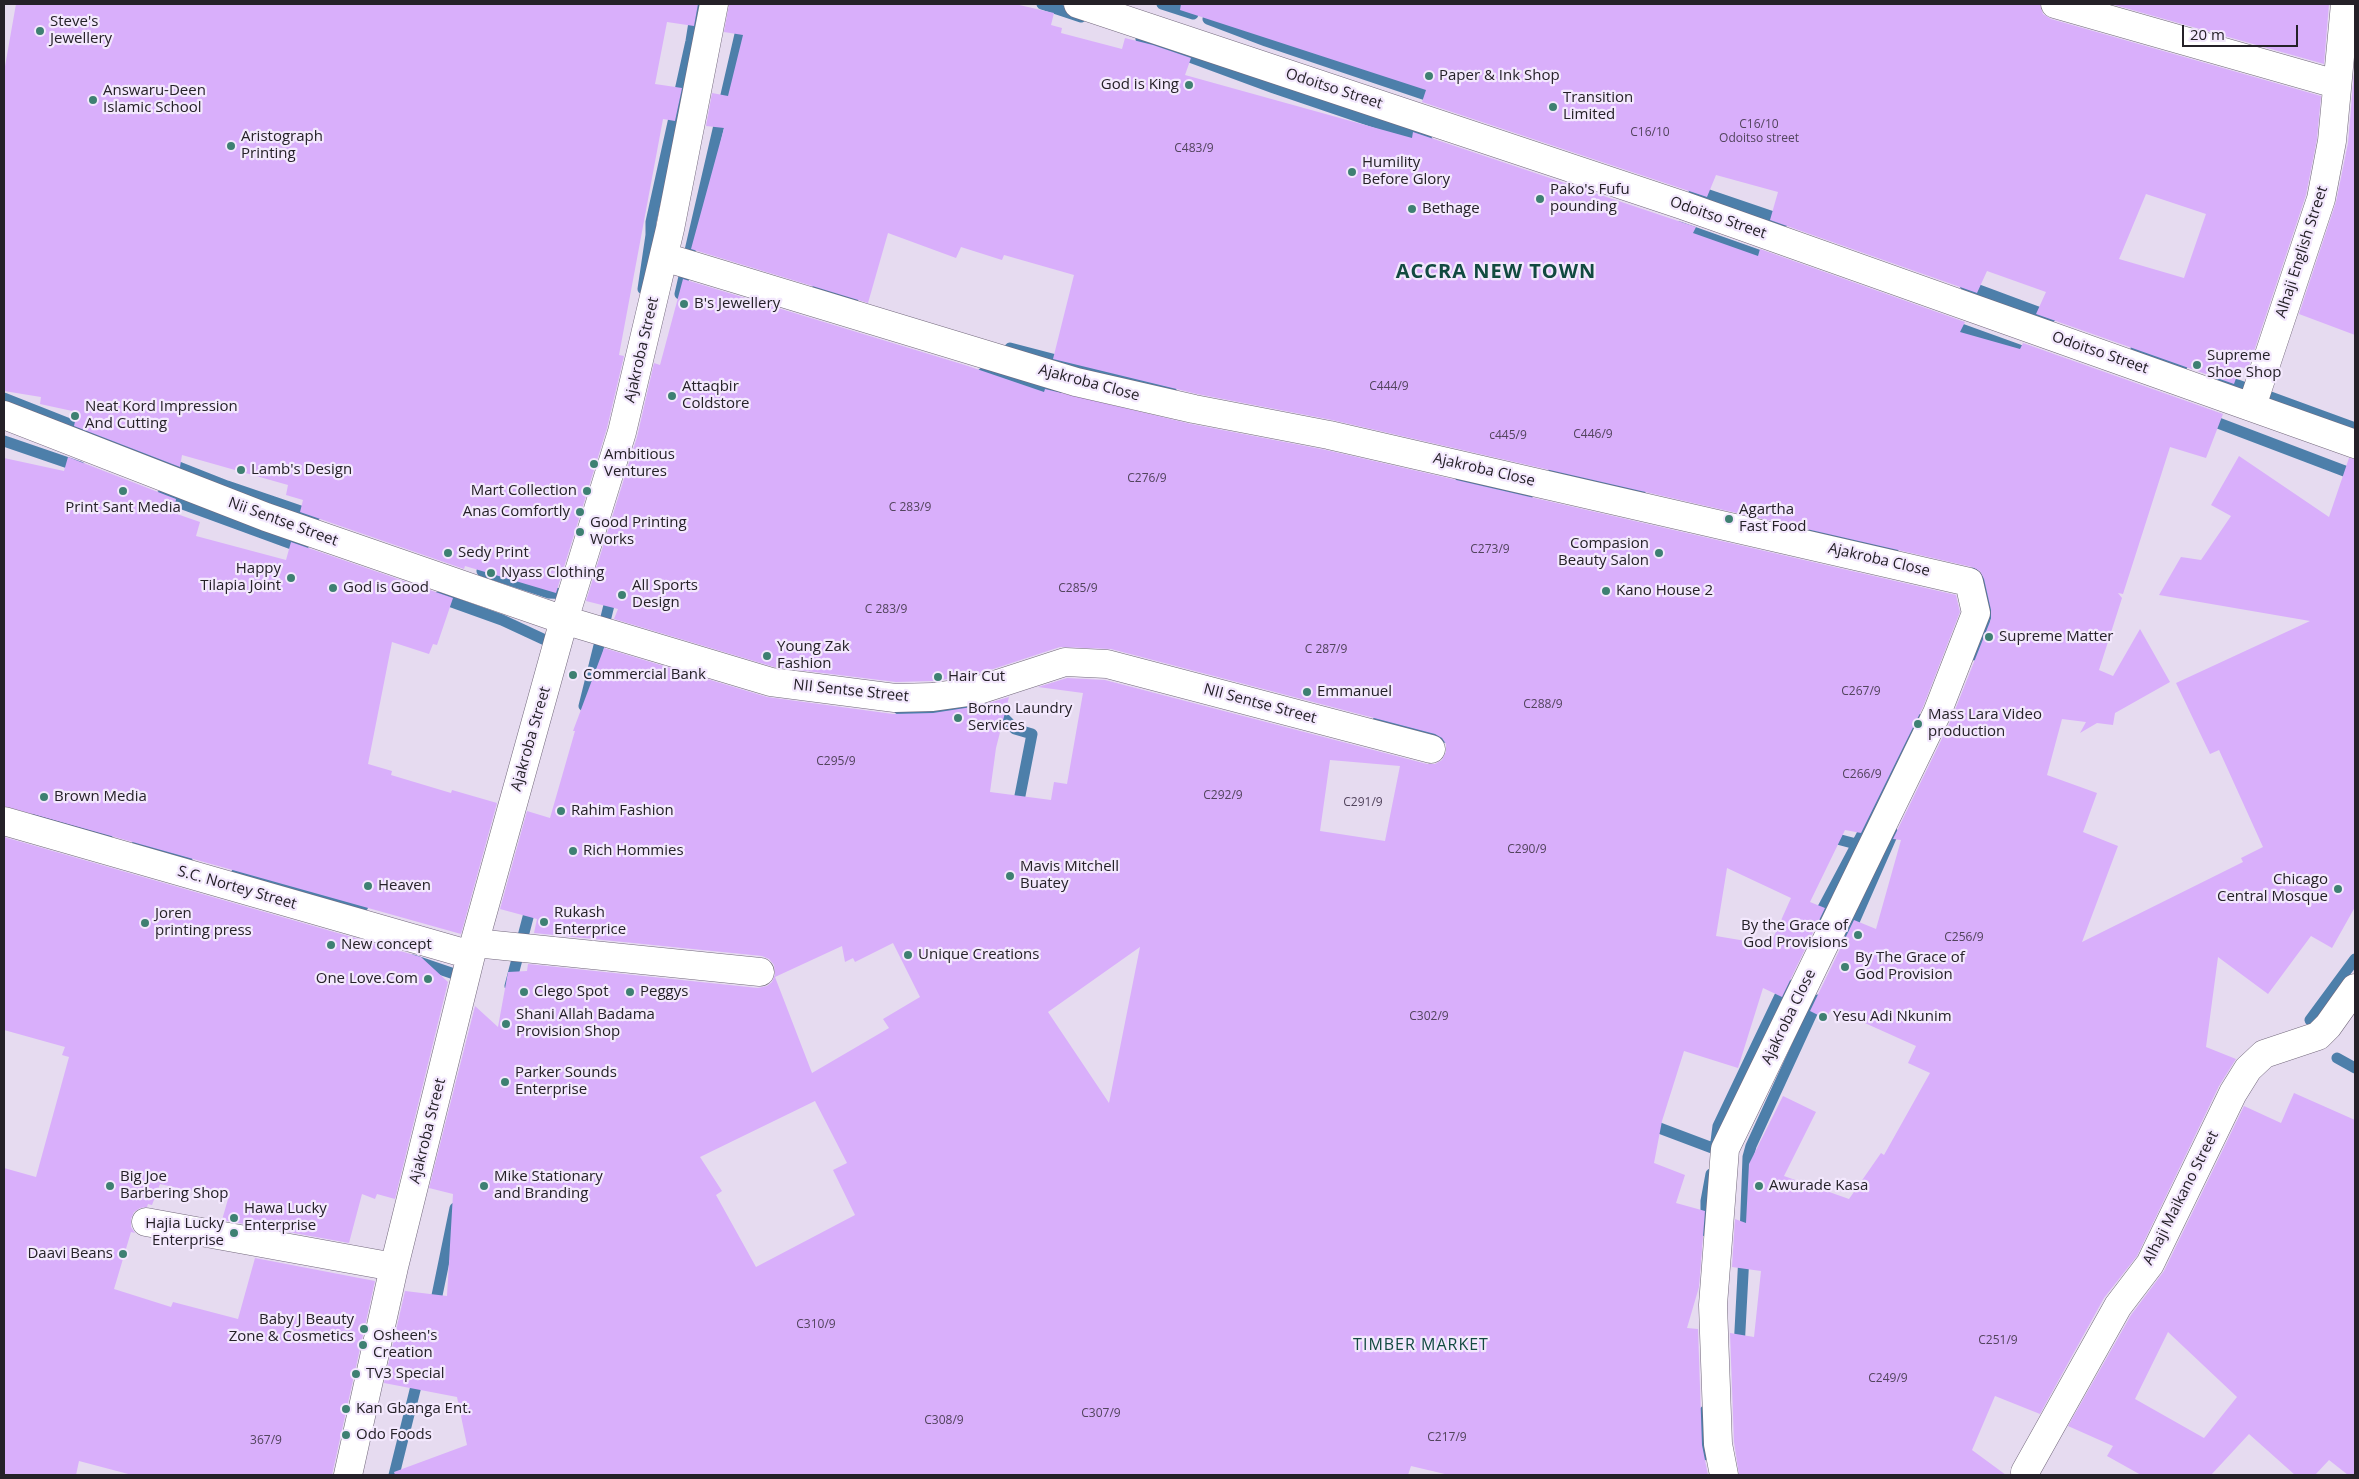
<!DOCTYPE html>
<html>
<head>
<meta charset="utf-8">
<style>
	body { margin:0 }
	#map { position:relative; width:2359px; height:1479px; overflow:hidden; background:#e6dbf0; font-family:"Open Sans",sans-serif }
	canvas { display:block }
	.frame { position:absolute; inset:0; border:5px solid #252128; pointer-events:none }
	.scale { position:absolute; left:2182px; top:25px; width:116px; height:22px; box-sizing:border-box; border:2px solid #252128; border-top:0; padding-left:6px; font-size:15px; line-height:18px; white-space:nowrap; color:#252128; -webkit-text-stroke:4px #f3e8fd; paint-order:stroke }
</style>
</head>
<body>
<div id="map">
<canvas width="2359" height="1479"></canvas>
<div class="frame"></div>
<div class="scale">20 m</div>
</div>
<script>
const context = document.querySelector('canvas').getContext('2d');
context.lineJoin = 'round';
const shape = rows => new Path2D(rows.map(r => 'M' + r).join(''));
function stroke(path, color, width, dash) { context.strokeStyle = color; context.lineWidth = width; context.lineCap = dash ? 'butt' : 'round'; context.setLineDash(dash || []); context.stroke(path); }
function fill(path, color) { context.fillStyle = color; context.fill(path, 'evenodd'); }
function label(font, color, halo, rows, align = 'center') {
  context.font = font + ' "Open Sans",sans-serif'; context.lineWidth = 4.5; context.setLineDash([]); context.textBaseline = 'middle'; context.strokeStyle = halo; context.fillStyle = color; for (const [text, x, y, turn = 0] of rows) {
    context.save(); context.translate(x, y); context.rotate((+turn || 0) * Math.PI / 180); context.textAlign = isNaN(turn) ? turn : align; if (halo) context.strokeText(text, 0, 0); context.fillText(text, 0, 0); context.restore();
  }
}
const stream = shape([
	[1042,4,1081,17],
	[1162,4,1193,14],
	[1208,19,1266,41,1438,99],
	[1141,39,1274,88,1427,140],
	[1694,190,1785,221],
	[1679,227,1772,260],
	[1965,285,2051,317],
	[818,286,853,302],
	[643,289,651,235,651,222,691,41,697,4],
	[680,294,747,4],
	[1947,324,2019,350],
	[1010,348,1171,390],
	[2136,349,2182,366],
	[983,373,1057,390],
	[2221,379,2355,428],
	[4,398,227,486,315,516],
	[2205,418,2355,475],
	[4,441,80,467],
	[1554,470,1640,493],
	[1461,479,1527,497],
	[161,496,303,548],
	[1813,533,1893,551],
	[482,571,549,593,571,594],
	[1973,573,1988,587,1990,596,1981,639,1974,655],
	[438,597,502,620,558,646],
	[584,706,612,593],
	[899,709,916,712,961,708,987,709,1000,714,1015,729,1032,734,1017,811],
	[1378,721,1452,739],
	[37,815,107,837],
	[1826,836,1856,844],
	[137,845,187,860],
	[236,874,363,906],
	[1816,921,1868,823,1905,746,1916,718],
	[1849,933,1893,833],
	[413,960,466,978],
	[510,986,532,902],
	[2310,1020,2355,959],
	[2337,1058,2355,1068],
	[1646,1123,1715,1149],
	[1715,1149,1718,1126,1786,983],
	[1706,1231,1706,1201,1711,1174],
	[1745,1236,1748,1157,1751,1146,1818,1000],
	[434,1310,455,1208],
	[1739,1349,1744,1255],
	[1704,1455,1701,1443,1705,1411],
	[394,1475,419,1374]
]);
const building = shape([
	[16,4,698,4,694,26,667,22,655,84,682,88,675,121,663,119,619,355,624,356,607,428,556,593,465,566,464,569,300,512,303,500,286,495,288,485,182,455,180,467,74,426,77,412,40,404,41,397,4,391,4,72],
	[729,4,1015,4,1054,13,1051,25,1062,28,1061,33,1122,49,1125,38,1153,45,1191,58,1185,75,1412,138,1413,132,1696,227,1693,233,1758,256,1760,249,1965,322,1960,332,2020,349,2023,343,2223,414,2206,458,2170,447,2123,594,2118,593,2122,598,2099,670,2113,676,2140,629,2170,682,2115,713,2113,725,2097,723,2080,733,2086,722,2062,719,2047,775,2097,793,2083,832,2118,846,2082,942,2243,862,2241,858,2263,847,2219,750,2210,754,2176,683,2310,621,2159,595,2181,557,2201,560,2231,516,2211,505,2239,456,2329,517,2349,458,2355,459,2355,907,2332,948,2311,936,2268,994,2218,957,2206,1047,2236,1059,2219,1086,2137,1256,2104,1298,2040,1414,1995,1396,1972,1450,2006,1475,1739,1475,1734,1442,1730,1333,1754,1337,1761,1271,1732,1267,1735,1219,1746,1223,1749,1164,1783,1096,1816,1112,1784,1176,1849,1199,1881,1153,1884,1155,1930,1073,1908,1063,1916,1046,1847,1015,1845,1018,1830,1011,1826,1019,1810,1011,1854,920,1876,929,1901,840,1893,839,1951,720,1991,619,1991,610,1984,579,1980,571,1972,567,1332,420,1197,394,1053,359,1074,275,1004,255,1002,260,961,247,956,258,888,233,868,303,691,249,724,128,706,126,712,93,728,96,743,35,724,32],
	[1181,4,2040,4,2043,14,2051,19,2321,96,2317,139,2306,195,2248,369,2240,367,2234,384,2036,314,2046,292,1987,271,1977,293,1770,220,1778,192,1716,175,1707,197,1422,102,1426,90,1180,10],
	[2146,194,2206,214,2184,278,2119,259],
	[2111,4,2329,4,2324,64],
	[2355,61,2355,335,2299,314,2336,202,2348,143],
	[683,279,968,366,1044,392,1045,389,1191,424,1326,450,1956,595,1960,612,1923,707,1861,833,1845,830,1810,902,1825,908,1782,997,1763,988,1738,1068,1684,1051,1662,1121,1654,1163,1685,1175,1676,1203,1705,1211,1699,1287,1687,1328,1698,1329,1702,1445,1708,1475,1449,1475,1411,1466,1408,1475,395,1475,394,1472,467,1445,457,1397,384,1383,405,1291,447,1296,453,1194,429,1188,475,1006,498,1027,508,972,527,971,528,964,758,988,767,986,772,982,775,974,774,965,769,959,762,956,534,933,537,919,500,909,527,811,550,818,575,731,573,731,604,648,767,697,893,714,933,713,978,706,1009,697,996,748,990,792,1051,800,1054,782,1067,784,1083,693,1038,687,1067,678,1105,680,1427,764,1435,764,1442,760,1446,752,1446,744,1442,738,1435,734,1111,649,1060,647,972,676,932,681,896,682,774,667,614,619,618,609,586,601,637,437,654,363,660,365],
	[1330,760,1400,766,1385,841,1320,831],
	[1727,868,1791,898,1770,945,1716,936],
	[893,943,920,997,883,1019,889,1028,812,1073,775,977,842,946,845,962,853,958,855,962],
	[1140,947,1109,1103,1048,1012],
	[815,1101,847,1163,833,1170,855,1215,756,1267,716,1195,722,1191,700,1157],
	[68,457,176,499,174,513,200,522,196,536,286,560,291,542,453,598,437,645,433,644,429,654,392,642,368,764,392,771,391,775,451,793,452,790,497,803,461,934,4,806,4,458,64,471],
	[4,837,421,957,448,982,395,1199,377,1194,375,1199,362,1194,349,1243,222,1220,228,1199,160,1184,152,1205,148,1204,147,1207,140,1208,134,1212,131,1219,131,1227,135,1233,131,1232,114,1289,171,1307,173,1302,238,1319,255,1258,375,1281,332,1475,132,1475,79,1461,76,1475,4,1475,4,1168,36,1177,69,1057,62,1055,65,1047,4,1030],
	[2294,1093,2355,1120,2355,1475,2348,1475,2329,1460,2315,1475,2295,1475,2249,1434,2211,1475,2141,1475,2107,1456,2113,1446,2068,1426,2131,1315,2164,1271,2244,1106,2281,1123],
	[2168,1332,2237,1397,2204,1438,2135,1399]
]);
const minor = shape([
	[1078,4,1682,205,2355,444],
	[2055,4,2336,84],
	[664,257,1076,382,1194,409,1329,435,1969,582,1976,613,1937,713,1725,1149,1713,1305,1718,1444,1724,1475],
	[2252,406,2321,199,2332,141,2345,4],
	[4,415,266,517,564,620,771,682,895,698,933,697,976,691,1065,662,1107,664,1431,749],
	[4,821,471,955],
	[475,943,760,972],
	[146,1222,394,1267],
	[2025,1472,2118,1306,2150,1264,2233,1093,2248,1069,2264,1054,2318,1036,2328,1026,2355,988],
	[348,1475,394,1267,471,955,564,620,622,432,670,229,714,4]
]);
const markers = [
	[40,31,5,"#3e8072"],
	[1429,76,5,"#3e8072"],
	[1189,85,5,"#3e8072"],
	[93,100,5,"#3e8072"],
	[1553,107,5,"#3e8072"],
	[231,146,5,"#3e8072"],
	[1352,172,5,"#3e8072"],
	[1540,199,5,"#3e8072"],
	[1412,209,5,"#3e8072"],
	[684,304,5,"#3e8072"],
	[2197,365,5,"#3e8072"],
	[672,396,5,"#3e8072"],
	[75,416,5,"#3e8072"],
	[594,464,5,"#3e8072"],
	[241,470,5,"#3e8072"],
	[123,491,5,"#3e8072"],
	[587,491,5,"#3e8072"],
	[580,512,5,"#3e8072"],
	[1729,519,5,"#3e8072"],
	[580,532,5,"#3e8072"],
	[448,553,5,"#3e8072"],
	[1659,553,5,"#3e8072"],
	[491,573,5,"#3e8072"],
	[291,578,5,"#3e8072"],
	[333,588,5,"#3e8072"],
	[1606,591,5,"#3e8072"],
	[622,595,5,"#3e8072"],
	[1989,637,5,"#3e8072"],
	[767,656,5,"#3e8072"],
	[573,675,5,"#3e8072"],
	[938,677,5,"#3e8072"],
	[1307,692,5,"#3e8072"],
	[958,718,5,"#3e8072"],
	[1918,724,5,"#3e8072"],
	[44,797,5,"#3e8072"],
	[561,811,5,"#3e8072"],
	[573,851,5,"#3e8072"],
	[1010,876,5,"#3e8072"],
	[368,886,5,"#3e8072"],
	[2338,889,5,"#3e8072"],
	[544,922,5,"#3e8072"],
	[145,923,5,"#3e8072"],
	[1858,935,5,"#3e8072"],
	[331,945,5,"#3e8072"],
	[908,955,5,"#3e8072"],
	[1845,967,5,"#3e8072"],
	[428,979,5,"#3e8072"],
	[524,992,5,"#3e8072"],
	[630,992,5,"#3e8072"],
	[1823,1017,5,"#3e8072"],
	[506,1024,5,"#3e8072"],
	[505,1082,5,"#3e8072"],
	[110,1186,5,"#3e8072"],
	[484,1186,5,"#3e8072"],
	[1759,1186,5,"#3e8072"],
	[234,1218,5,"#3e8072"],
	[234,1233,5,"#3e8072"],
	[123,1254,5,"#3e8072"],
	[364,1329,5,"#3e8072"],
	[363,1345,5,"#3e8072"],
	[356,1374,5,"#3e8072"],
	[346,1409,5,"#3e8072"],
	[346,1435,5,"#3e8072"]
];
const numberNames = [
	["C16/10",1759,125],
	["Odoitso street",1759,139],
	["C16/10",1650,133],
	["C483/9",1194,149],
	["C444/9",1389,387],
	["C446/9",1593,435],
	["c445/9",1508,436],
	["C276/9",1147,479],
	["C 283/9",910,508],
	["C273/9",1490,550],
	["C285/9",1078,589],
	["C 283/9",886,610],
	["C 287/9",1326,650],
	["C267/9",1861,692],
	["C288/9",1543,705],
	["C295/9",836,762],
	["C266/9",1862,775],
	["C292/9",1223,796],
	["C291/9",1363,803],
	["C290/9",1527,850],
	["C256/9",1964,938],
	["C302/9",1429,1017],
	["C310/9",816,1325],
	["C251/9",1998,1341],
	["C249/9",1888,1379],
	["C307/9",1101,1414],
	["C308/9",944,1421],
	["C217/9",1447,1438],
	["367/9",266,1441]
];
const poiNames = [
	["Steve's",50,22],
	["Jewellery",50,39],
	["Paper & Ink Shop",1439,76],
	["God is King",1179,85,"right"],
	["Answaru-Deen",103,91],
	["Islamic School",103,108],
	["Transition",1563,98],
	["Limited",1563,115],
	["Aristograph",241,137],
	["Printing",241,154],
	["Humility",1362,163],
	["Before Glory",1362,180],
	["Pako's Fufu",1550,190],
	["pounding",1550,207],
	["Bethage",1422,209],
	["B's Jewellery",694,304],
	["Supreme",2207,356],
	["Shoe Shop",2207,373],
	["Attaqbir",682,387],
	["Coldstore",682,404],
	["Neat Kord Impression",85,407],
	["And Cutting",85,424],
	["Ambitious",604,455],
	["Ventures",604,472],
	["Lamb's Design",251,470],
	["Mart Collection",577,491,"right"],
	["Print Sant Media",123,508,"center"],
	["Agartha",1739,510],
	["Fast Food",1739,527],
	["Anas Comfortly",570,512,"right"],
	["Good Printing",590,523],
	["Works",590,540],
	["Compasion",1649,544,"right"],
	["Beauty Salon",1649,561,"right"],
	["Sedy Print",458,553],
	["Happy",281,569,"right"],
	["Tilapia Joint",281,586,"right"],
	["Nyass Clothing",501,573],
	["All Sports",632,586],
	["Design",632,603],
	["God is Good",343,588],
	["Kano House 2",1616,591],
	["Supreme Matter",1999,637],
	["Young Zak",777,647],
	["Fashion",777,664],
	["Commercial Bank",583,675],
	["Hair Cut",948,677],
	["Emmanuel",1317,692],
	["Borno Laundry",968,709],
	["Services",968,726],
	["Mass Lara Video",1928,715],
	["production",1928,732],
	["Brown Media",54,797],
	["Rahim Fashion",571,811],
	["Rich Hommies",583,851],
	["Mavis Mitchell",1020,867],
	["Buatey",1020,884],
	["Chicago",2328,880,"right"],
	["Central Mosque",2328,897,"right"],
	["Heaven",378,886],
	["Rukash",554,913],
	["Enterprice",554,930],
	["Joren",155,914],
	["printing press",155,931],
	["By the Grace of",1848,926,"right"],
	["God Provisions",1848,943,"right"],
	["New concept",341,945],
	["Unique Creations",918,955],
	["By The Grace of",1855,958],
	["God Provision",1855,975],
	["One Love.Com",418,979,"right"],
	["Clego Spot",534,992],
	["Peggys",640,992],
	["Shani Allah Badama",516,1015],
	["Provision Shop",516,1032],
	["Yesu Adi Nkunim",1833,1017],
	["Parker Sounds",515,1073],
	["Enterprise",515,1090],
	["Big Joe",120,1177],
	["Barbering Shop",120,1194],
	["Mike Stationary",494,1177],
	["and Branding",494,1194],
	["Awurade Kasa",1769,1186],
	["Hawa Lucky",244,1209],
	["Enterprise",244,1226],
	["Hajia Lucky",224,1224,"right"],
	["Enterprise",224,1241,"right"],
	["Daavi Beans",113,1254,"right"],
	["Baby J Beauty",354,1320,"right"],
	["Zone & Cosmetics",354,1337,"right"],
	["Osheen's",373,1336],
	["Creation",373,1353],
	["TV3 Special",366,1374],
	["Kan Gbanga Ent.",356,1409],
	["Odo Foods",356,1435]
];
const streetNames = [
	["Odoitso Street",1334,89,18],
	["Odoitso Street",1718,218,19],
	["Alhaji English Street",2302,252,-72],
	["Ajakroba Street",642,350,-77],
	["Odoitso Street",2100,353,19],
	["Ajakroba Close",1089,383,15],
	["Ajakroba Close",1484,470,13],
	["Nii Sentse Street",283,522,20],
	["Ajakroba Close",1879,560,13],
	["NII Sentse Street",851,691,6],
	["NII Sentse Street",1260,704,15],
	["Ajakroba Street",531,739,-74],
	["S.C. Nortey Street",237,888,16],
	["Ajakroba Close",1789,1017,-64],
	["Ajakroba Street",428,1131,-76],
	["Alhaji Maikano Street",2181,1198,-63]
];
const neighbourhoodNames = [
	["TIMBER MARKET",1421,1345]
];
const districtNames = [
	["ACCRA NEW TOWN",1496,272]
];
stroke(stream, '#4d7faa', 11);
fill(building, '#d9affb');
stroke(minor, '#73697c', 29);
stroke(minor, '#fff', 28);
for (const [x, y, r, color] of markers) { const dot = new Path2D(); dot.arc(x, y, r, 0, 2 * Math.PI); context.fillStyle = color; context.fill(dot); stroke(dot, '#f3e8fd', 2); }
label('12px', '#52445d', null, numberNames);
label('15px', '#252128', '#f3e8fd', poiNames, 'left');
label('15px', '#252128', '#f3e8fd', streetNames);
context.letterSpacing = '1px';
label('16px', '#124a40', '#f3e8fd', neighbourhoodNames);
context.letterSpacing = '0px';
context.letterSpacing = '1px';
label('bold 20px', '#124a40', '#f3e8fd', districtNames);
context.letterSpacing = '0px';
</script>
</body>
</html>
